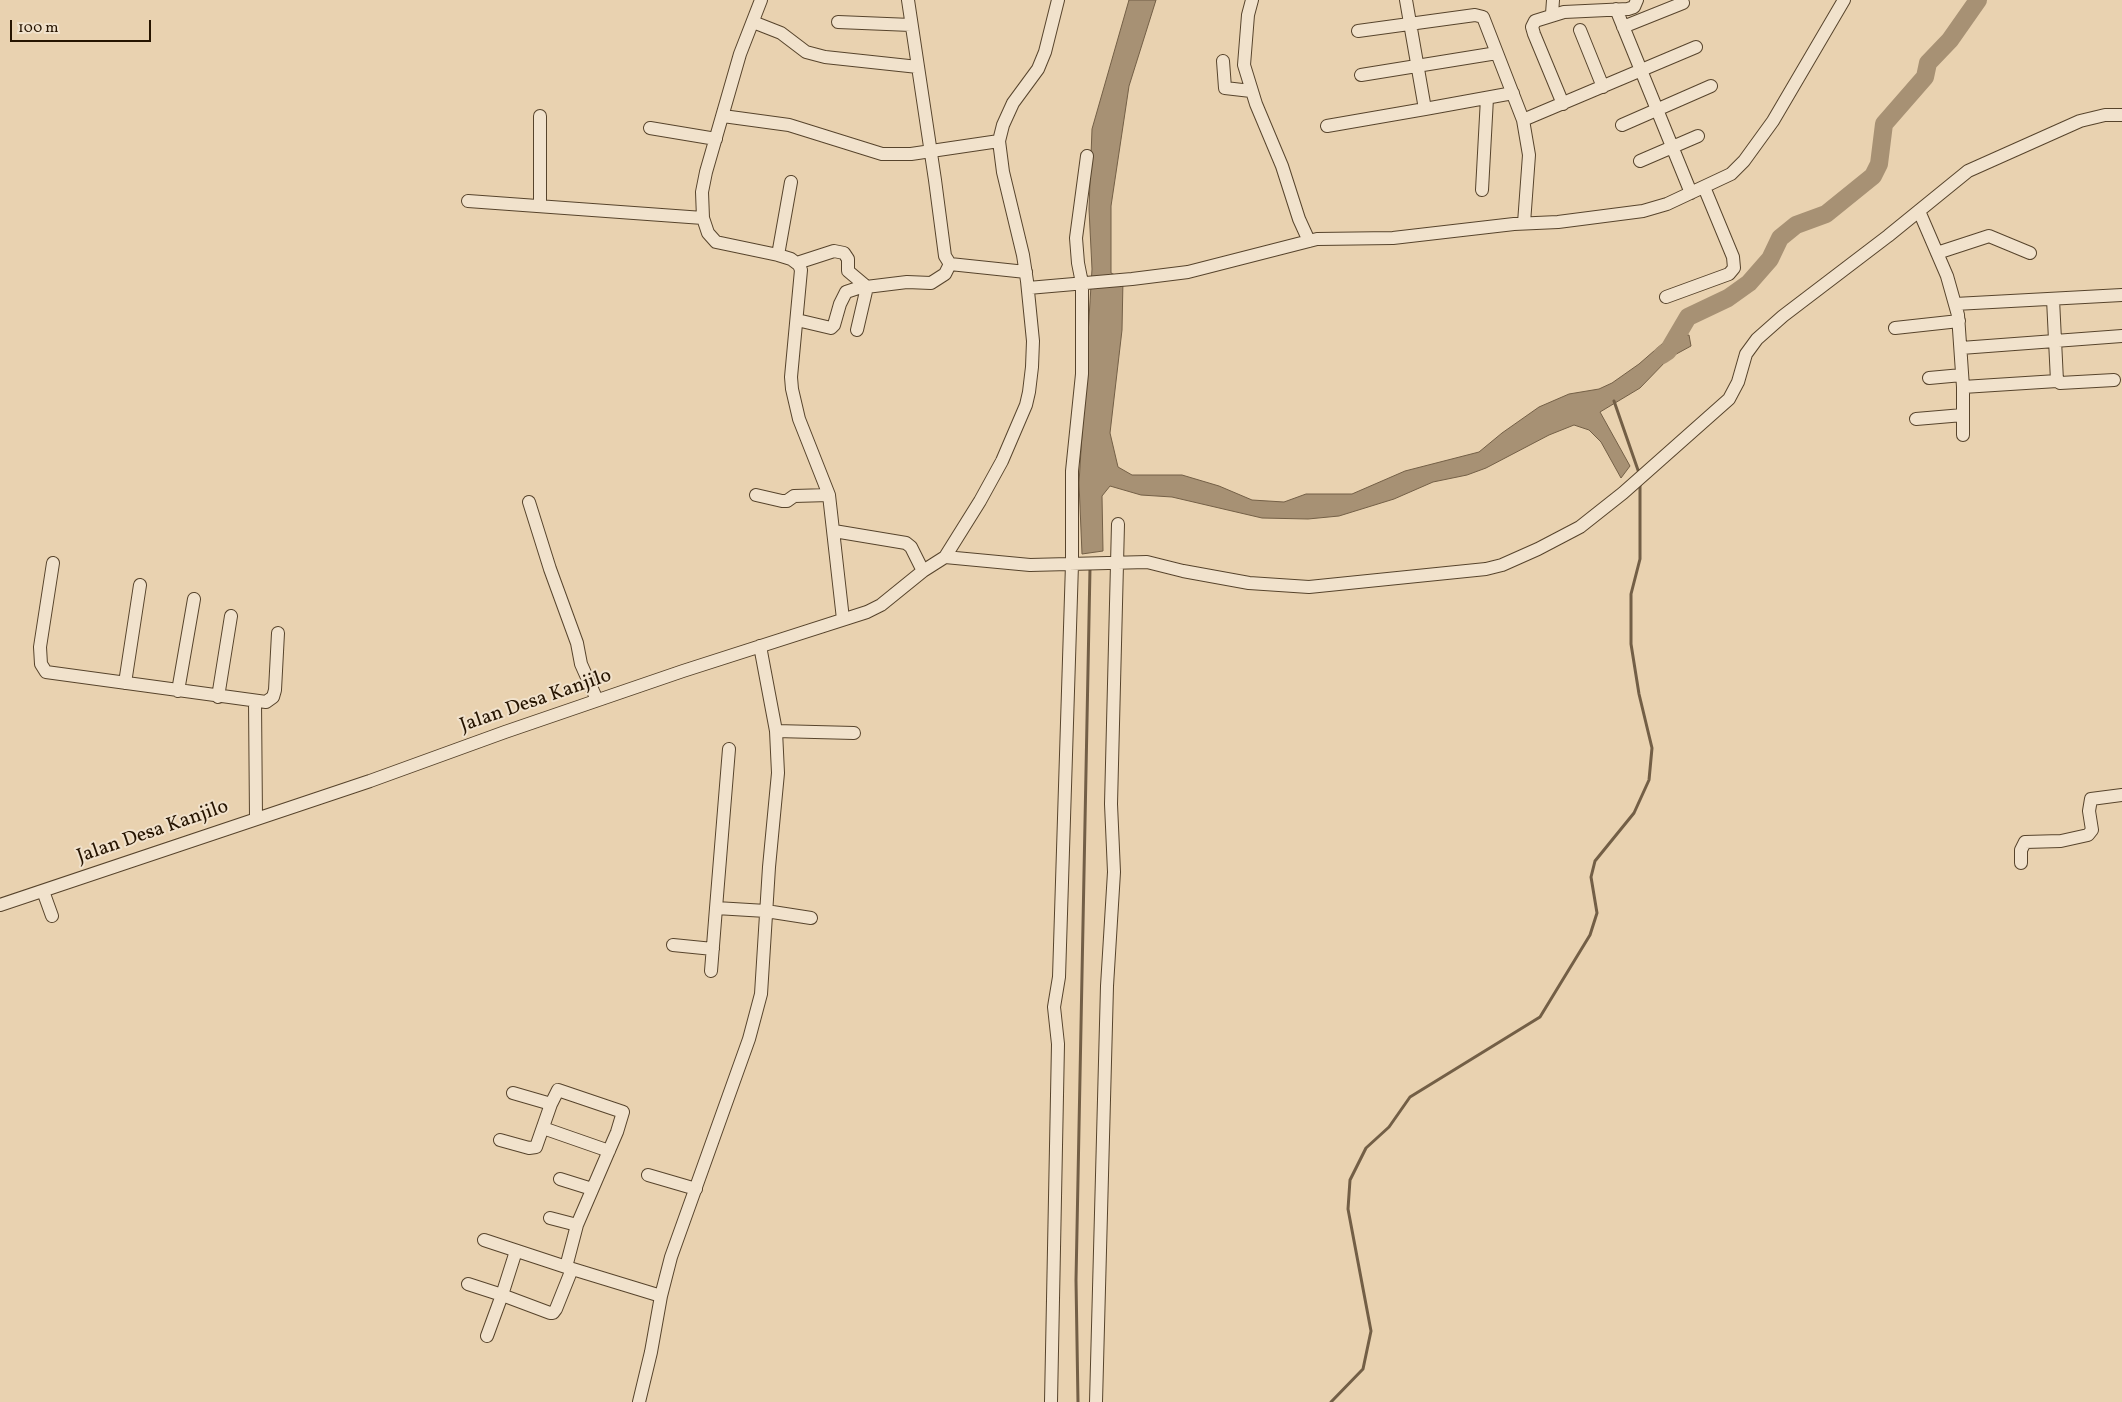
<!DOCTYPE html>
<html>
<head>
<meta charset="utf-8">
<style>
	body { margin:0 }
	#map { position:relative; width:2122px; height:1402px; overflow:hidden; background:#e9d2b0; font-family:Vollkorn,serif }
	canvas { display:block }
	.scale { position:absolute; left:10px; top:20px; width:141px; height:22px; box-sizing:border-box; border:2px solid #261400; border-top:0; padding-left:6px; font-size:15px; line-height:18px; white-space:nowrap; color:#261400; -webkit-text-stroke:4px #f1e2cc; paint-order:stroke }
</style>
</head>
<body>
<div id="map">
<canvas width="2122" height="1402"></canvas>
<div class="scale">100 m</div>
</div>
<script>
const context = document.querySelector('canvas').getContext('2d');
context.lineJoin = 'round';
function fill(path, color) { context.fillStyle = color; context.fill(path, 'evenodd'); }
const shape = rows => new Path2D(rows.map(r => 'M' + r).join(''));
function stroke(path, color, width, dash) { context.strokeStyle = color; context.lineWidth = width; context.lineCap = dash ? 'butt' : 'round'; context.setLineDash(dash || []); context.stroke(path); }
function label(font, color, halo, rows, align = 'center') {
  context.font = font + ' Vollkorn,serif'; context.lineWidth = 4; context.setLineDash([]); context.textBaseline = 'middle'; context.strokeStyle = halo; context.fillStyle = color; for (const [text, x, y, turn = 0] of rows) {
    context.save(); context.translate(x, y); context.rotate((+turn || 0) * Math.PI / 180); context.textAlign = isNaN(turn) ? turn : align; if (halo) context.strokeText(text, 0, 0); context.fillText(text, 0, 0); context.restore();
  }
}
const water = shape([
	[1129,0,1156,0,1129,86,1111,206,1111,273,1123,279,1122,330,1110,433,1118,467,1132,475,1182,475,1219,486,1252,500,1284,502,1306,494,1352,494,1405,471,1479,452,1502,433,1539,407,1569,394,1599,389,1612,383,1639,364,1670,337,1689,335,1691,346,1669,358,1640,388,1600,412,1630,466,1621,478,1601,442,1589,430,1574,425,1549,435,1486,468,1467,475,1433,482,1394,499,1339,516,1308,519,1262,518,1172,497,1141,495,1110,486,1102,496,1103,551,1082,554,1079,483,1092,269,1089,209,1092,129,1129,0]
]);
const stream = shape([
	[1614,401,1639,473],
	[1078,1402,1076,1280,1090,568],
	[1331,1402,1363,1369,1371,1331,1348,1209,1350,1180,1366,1148,1389,1127,1410,1097,1540,1017,1590,935,1597,913,1591,877,1595,861,1634,813,1649,780,1652,748,1639,694,1631,644,1631,594,1640,559,1640,484]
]);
const river = shape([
	[1662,355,1668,351,1688,317,1728,298,1749,283,1770,259,1780,238,1796,225,1826,214,1873,176,1879,164,1884,124,1925,77,1928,63,1950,40,1978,0]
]);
const minor = shape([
	[761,0,740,54,706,172,702,192,703,218,708,233,716,242,778,255,791,259,799,265,801,270,791,377,792,389,799,419,829,495,843,619],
	[908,0,935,180,945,256,950,264,1026,272],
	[1252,0,1248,15,1244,65,1256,104,1282,166,1299,219,1309,241],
	[1406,0,1425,109,1513,93],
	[1616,9,1691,193],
	[1552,14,1553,0],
	[753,22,781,33,806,52,825,57,918,67],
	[838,22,911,25],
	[1623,27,1683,3],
	[1580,30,1603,87],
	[1358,31,1475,15,1483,17,1523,120,1529,155,1524,223],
	[1223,61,1225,88,1251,91],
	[1361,75,1497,53],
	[1563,104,1534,34,1532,27,1535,21,1564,12,1628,9,1634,7,1637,0],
	[540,116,540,206],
	[723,116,789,125,882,154,911,154,999,141],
	[1523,120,1696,47],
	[1622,125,1711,86],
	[1327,126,1425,109],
	[650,128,716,139],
	[1640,161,1698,136],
	[1482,190,1487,98],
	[468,201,703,218],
	[1919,211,1947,276,1958,315,1963,387,1963,435],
	[1937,253,1989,236,2030,253],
	[778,255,791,182],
	[797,263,834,251,844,253,848,259,848,271,867,287],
	[1028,288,1132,279,1188,272,1317,239,1393,238,1514,224,1558,222,1643,211,1667,204,1731,174,1744,161,1773,121,1844,0],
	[1666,297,1729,274,1734,268,1733,257,1704,187],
	[2053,299,2057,381,2060,383,2114,380],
	[1955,304,2122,295],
	[797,320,831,328,834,325,840,304,846,292,858,288,907,282,931,283,945,274,950,264],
	[1895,328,1959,321],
	[857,330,867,287],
	[1961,348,2122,336],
	[1929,378,1962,375],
	[1963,387,2057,381],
	[1916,419,1963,415],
	[756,495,782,501,787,501,794,496,829,495],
	[529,502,550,569,577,643,581,664,597,700],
	[834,531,906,543,911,547,923,571],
	[945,557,980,501,1002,461,1026,405,1029,392,1032,367,1033,341,1027,281,1023,255,1003,172,999,141,1003,125,1013,103,1038,69,1045,52,1058,0],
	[53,563,40,647,41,664,46,672,266,702,273,697,275,690,278,633],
	[125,683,140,585],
	[178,691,194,599],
	[218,697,231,616],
	[255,702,256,818],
	[776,731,854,733],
	[729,749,716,908,766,911,811,918],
	[2021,863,2021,850,2025,842,2061,841,2088,835,2092,830,2089,811,2091,799,2122,795],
	[43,891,52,916],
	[0,905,370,781,505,732,683,671,867,612,881,605,923,571,945,557,1030,565,1147,562,1183,571,1249,583,1309,587,1486,569,1502,565,1538,549,1580,527,1623,493,1729,399,1738,382,1746,354,1757,339,1783,316,1888,236,1968,171,2080,121,2105,115,2122,115],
	[673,945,713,949],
	[711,971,716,908],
	[513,1093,551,1104],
	[543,1128,609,1151],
	[500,1140,529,1148,536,1147,551,1104,558,1090,623,1112,617,1132,577,1225,566,1267,661,1296],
	[648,1175,696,1189],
	[560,1179,592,1189],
	[550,1218,577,1225],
	[484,1240,566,1267],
	[516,1251,502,1295,550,1313,553,1313,556,1309,572,1269],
	[468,1284,502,1295,487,1336],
	[639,1402,651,1352,661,1296,671,1257,749,1039,761,994,769,867,778,773,776,731,760,646],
	[1051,1402,1058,1044,1054,1007,1059,977,1072,564,1072,471,1082,374,1082,283,1078,263,1076,238,1087,156],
	[1096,1402,1107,986,1114,872,1111,804,1118,524]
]);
const streetNames = [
	["Jalan Desa Kanjilo",536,702,-19],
	["Jalan Desa Kanjilo",153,833,-19]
];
fill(water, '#a79174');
stroke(water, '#735f46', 1);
stroke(stream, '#735f46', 3);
stroke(river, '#a79174', 18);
stroke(minor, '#57442c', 14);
stroke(minor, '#f1e2cc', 12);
label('20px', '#261400', '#f1e2cc', streetNames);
</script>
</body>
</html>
